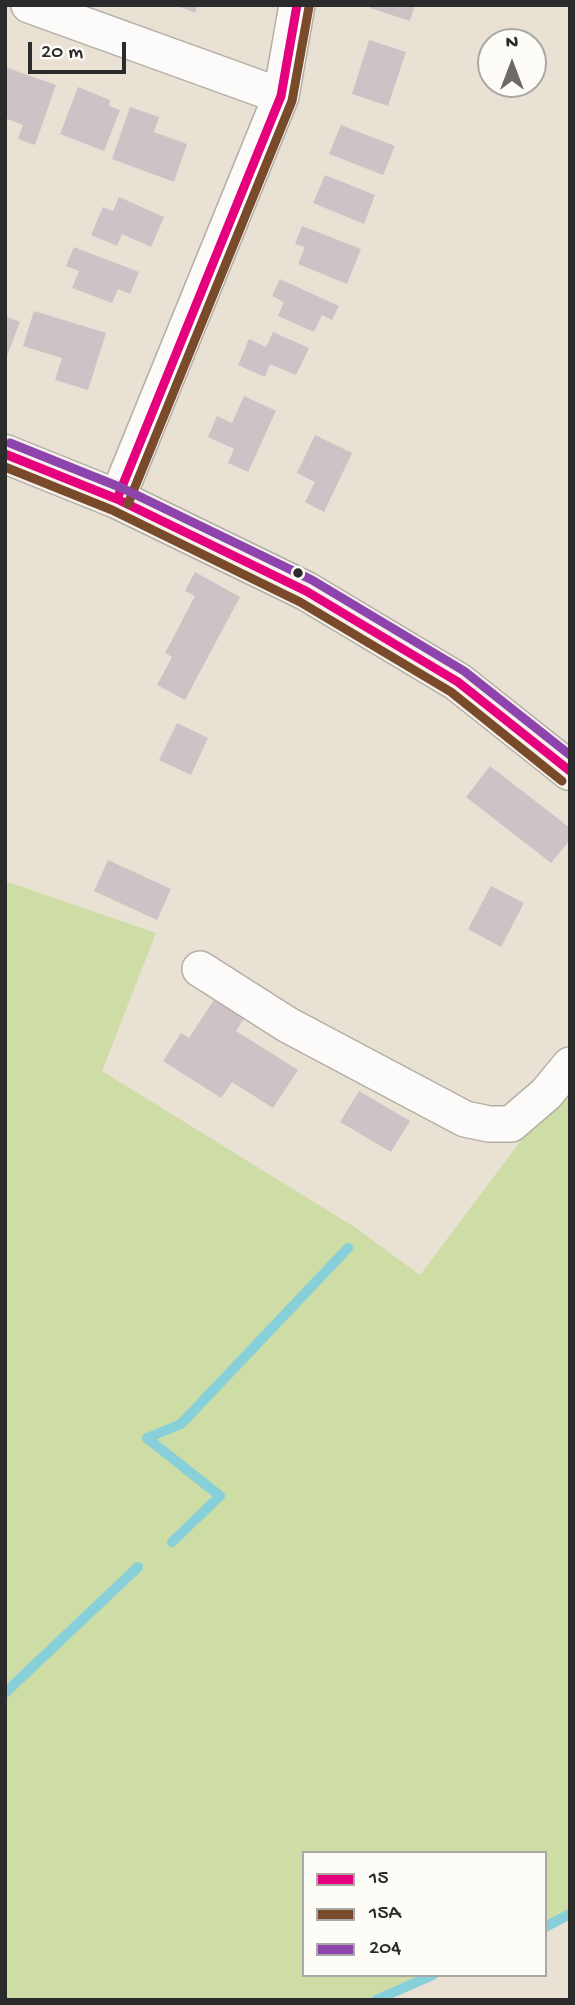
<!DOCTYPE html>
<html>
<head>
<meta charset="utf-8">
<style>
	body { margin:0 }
	#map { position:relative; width:575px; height:2005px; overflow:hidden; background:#e9e2d4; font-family:"Gochi Hand",sans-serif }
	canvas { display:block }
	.frame { position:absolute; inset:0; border:7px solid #2b2b2b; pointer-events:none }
	.legend { position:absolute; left:302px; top:1851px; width:245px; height:126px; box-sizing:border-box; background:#fdfcf7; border:2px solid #a9a8a5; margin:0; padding:9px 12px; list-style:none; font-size:21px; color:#2b2b2b }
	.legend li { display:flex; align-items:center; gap:14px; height:35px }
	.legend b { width:35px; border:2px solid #a9a8a5 }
	.north { position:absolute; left:477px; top:28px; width:70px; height:70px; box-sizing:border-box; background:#fdfcf7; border:2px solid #a9a8a5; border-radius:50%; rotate:0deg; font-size:19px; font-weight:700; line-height:28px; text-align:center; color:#2b2b2b }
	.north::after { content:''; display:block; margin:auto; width:24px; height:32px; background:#6e6b66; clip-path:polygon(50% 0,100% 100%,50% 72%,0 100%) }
	.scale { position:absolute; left:28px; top:42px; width:98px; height:32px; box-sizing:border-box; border:4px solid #2b2b2b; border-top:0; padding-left:9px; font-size:21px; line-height:24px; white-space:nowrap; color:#2b2b2b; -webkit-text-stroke:5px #fdfcf7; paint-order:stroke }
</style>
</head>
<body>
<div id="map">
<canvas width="575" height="2005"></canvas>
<div class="frame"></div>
<ul class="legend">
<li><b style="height:9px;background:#e5007d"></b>15</li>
<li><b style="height:9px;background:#7a4b2a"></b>15A</li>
<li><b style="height:9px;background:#8e44ad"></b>204</li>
</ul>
<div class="north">N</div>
<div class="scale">20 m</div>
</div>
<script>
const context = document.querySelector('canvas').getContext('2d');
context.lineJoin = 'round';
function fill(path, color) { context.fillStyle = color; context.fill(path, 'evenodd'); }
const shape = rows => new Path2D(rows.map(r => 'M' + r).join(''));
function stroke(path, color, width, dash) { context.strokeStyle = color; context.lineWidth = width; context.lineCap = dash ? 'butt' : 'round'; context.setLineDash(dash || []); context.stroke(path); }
const green = shape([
	[5,881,156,933,102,1071,356,1228,420,1275,570,1075,570,1914,545,1927,545,1853,304,1853,304,1975,433,1975,376,2000,5,2000]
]);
const stream = shape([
	[172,1542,220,1496,147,1438,181,1424,348,1248],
	[5,1693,138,1567],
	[545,1927,570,1914],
	[376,2000,433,1975]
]);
const building = shape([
	[175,5,198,5,195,13],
	[371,5,415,5,410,21,370,8],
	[369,40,406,52,388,106,352,94],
	[5,67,56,85,35,145,18,139,23,125,5,118],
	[78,87,110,100,109,106,120,110,104,151,60,134],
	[130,107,159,117,154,132,187,144,174,182,112,159],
	[341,125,395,146,383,175,329,154],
	[325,175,375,195,364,224,313,203],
	[119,197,164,217,151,247,122,234,117,246,91,235,103,207,113,211],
	[302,226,361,249,347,284,298,264,305,247,295,244],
	[74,247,139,272,130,294,118,289,112,303,72,288,79,271,66,266],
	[280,279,339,306,332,320,322,315,314,332,278,316,284,302,272,296],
	[34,311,106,333,88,390,55,380,62,358,23,346],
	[5,316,20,322,5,361],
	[273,332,309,348,296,375,270,364,265,377,238,365,249,339,266,347],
	[244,396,276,411,248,472,228,463,234,449,208,437,217,416,232,423],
	[315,435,352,453,324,512,305,502,315,482,297,473],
	[195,572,240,597,185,700,157,685,172,657,165,653,195,596,185,591],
	[177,723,208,738,191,775,159,760],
	[490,766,570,828,570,840,551,863,466,797],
	[108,860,171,889,157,920,94,891],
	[491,886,524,903,501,947,468,929],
	[217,995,247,1014,236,1031,298,1070,273,1108,232,1082,221,1098,163,1061,181,1033,189,1038],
	[359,1091,410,1121,391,1152,340,1122]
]);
const street = shape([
	[29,5,281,96],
	[117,499,281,96,297,5],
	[200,969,288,1025,465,1119,489,1124,511,1124,546,1094,570,1065]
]);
const secondary = shape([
	[5,454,117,499,306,591,458,682,570,771]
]);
const bus1 = shape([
	[5,454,117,499,306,591,458,682,570,771],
	[117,499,281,96,297,5]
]);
const bus2 = shape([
	[5,467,112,510,300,602,451,692,562,781],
	[128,504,292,101,309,7]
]);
const bus3 = shape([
	[10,443,122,488,312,580,464,671,570,755]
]);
const markers = [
	[298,573,6,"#2b2b2b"]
];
fill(green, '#cedca6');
stroke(stream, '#88d0d9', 10);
fill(building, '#cdc2c6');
stroke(street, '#b4afa6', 38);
stroke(secondary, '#b4afa6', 41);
stroke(street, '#fcfbf9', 35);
stroke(secondary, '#f6f1eb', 38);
stroke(bus1, '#e5007d', 9);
stroke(bus2, '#7a4b2a', 9);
stroke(bus3, '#8e44ad', 9);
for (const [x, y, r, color] of markers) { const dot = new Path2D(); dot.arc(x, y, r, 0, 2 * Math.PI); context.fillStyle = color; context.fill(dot); stroke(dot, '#fdfcf7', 2.5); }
</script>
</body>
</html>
